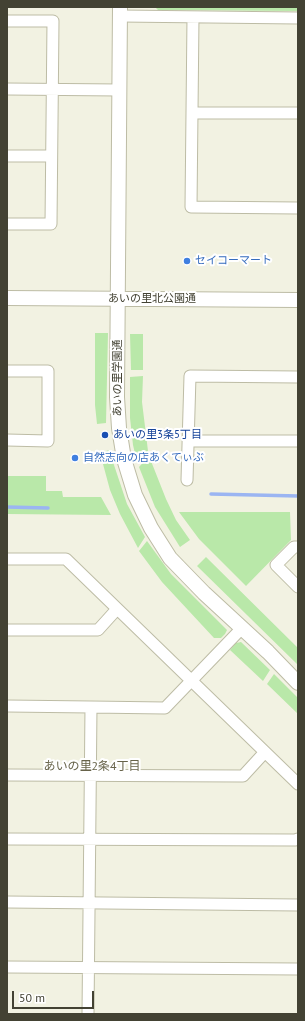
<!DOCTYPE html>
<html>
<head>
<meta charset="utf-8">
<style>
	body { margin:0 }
	#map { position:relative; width:305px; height:1021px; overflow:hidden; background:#f2f2e2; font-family:"PT Sans",sans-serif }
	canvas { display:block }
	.frame { position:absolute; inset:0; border:8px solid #434233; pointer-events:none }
	.scale { position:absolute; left:12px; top:991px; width:82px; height:18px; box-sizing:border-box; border:2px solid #434233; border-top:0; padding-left:5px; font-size:12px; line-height:14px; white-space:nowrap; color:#434233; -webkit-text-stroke:3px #fff; paint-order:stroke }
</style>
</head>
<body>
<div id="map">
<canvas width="305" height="1021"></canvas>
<div class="frame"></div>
<div class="scale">50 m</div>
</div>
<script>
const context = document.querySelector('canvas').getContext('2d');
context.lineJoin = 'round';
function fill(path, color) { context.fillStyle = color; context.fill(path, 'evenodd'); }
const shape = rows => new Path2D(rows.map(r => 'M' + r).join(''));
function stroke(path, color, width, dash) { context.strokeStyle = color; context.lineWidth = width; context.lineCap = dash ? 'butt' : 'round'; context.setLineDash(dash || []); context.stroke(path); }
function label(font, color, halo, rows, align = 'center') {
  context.font = font + ' "PT Sans","Noto Sans JP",sans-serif'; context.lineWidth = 4; context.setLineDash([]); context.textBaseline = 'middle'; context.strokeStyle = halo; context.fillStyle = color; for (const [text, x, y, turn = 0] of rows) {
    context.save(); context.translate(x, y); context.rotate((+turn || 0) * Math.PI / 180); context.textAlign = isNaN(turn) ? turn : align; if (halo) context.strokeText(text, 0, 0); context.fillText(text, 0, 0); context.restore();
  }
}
const green = shape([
	[155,7,298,7,298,11,158,10],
	[95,333,108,333,106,423,97,424,95,405],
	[130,334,143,334,143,370,131,370],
	[143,376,142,402,148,451,137,462,133,445,130,418,130,377],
	[109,450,127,504,145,537,138,548,120,514,110,490,100,453],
	[149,456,166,499,176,520,190,540,180,547,155,507,139,467],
	[7,476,46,476,46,491,62,491,63,497,101,497,111,515,7,514],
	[179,512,290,512,291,540,246,586,199,539],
	[147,541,171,574,227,630,225,634,221,638,214,638,162,582,139,551],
	[206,557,298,648,298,665,197,566],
	[241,642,270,670,263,681,230,650,236,643],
	[274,674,298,698,298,714,267,684]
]);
const stream = shape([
	[211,494,298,496],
	[7,507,48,508]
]);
const minor = shape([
	[120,16,298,18],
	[193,17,191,207,298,208],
	[7,21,53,21,51,224,7,224],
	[7,89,119,90],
	[192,113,298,113],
	[7,156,51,156],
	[7,371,48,371,48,441,7,440],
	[188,441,298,441],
	[187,480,190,376,298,377],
	[298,547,294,547,276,565,298,587],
	[7,559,66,559,298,784],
	[7,630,98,630,117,609],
	[7,706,91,707,88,1014],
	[91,707,165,708,242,628],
	[7,775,243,776,265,752],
	[7,839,295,840,298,839],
	[7,902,298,905],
	[7,967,298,969]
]);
const tertiary = shape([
	[120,7,117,397,119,428,124,459,135,495,151,528,170,558,204,593,268,652,298,683],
	[7,298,298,300]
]);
const markers = [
	[187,261,4,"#3f7fe0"],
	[105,435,4,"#1a4fb4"],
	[75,458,4,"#3f7fe0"]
];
const shopNames = [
	["セイコーマート",195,261],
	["自然志向の店あくてぃぶ",83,458]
];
const streetNames = [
	["あいの里北公園通",152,299],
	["あいの里学園通",118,378,-90]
];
const transitNames = [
	["あいの里3条5丁目",113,435]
];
const neighbourhoodNames = [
	["あいの里2条4丁目",92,767]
];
fill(green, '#b9e8a9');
stroke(stream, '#9bb5f2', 3.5);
stroke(minor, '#bdbca5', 13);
stroke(tertiary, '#bdbca5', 16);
stroke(minor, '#fff', 11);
stroke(tertiary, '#fff', 14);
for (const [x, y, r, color] of markers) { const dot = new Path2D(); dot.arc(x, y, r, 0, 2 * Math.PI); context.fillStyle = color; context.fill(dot); stroke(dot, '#fff', 1.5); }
label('11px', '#366cbe', '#fff', shopNames, 'left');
label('11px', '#434233', '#fff', streetNames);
label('11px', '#164399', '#fff', transitNames, 'left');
label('12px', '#676349', '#fff', neighbourhoodNames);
</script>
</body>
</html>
